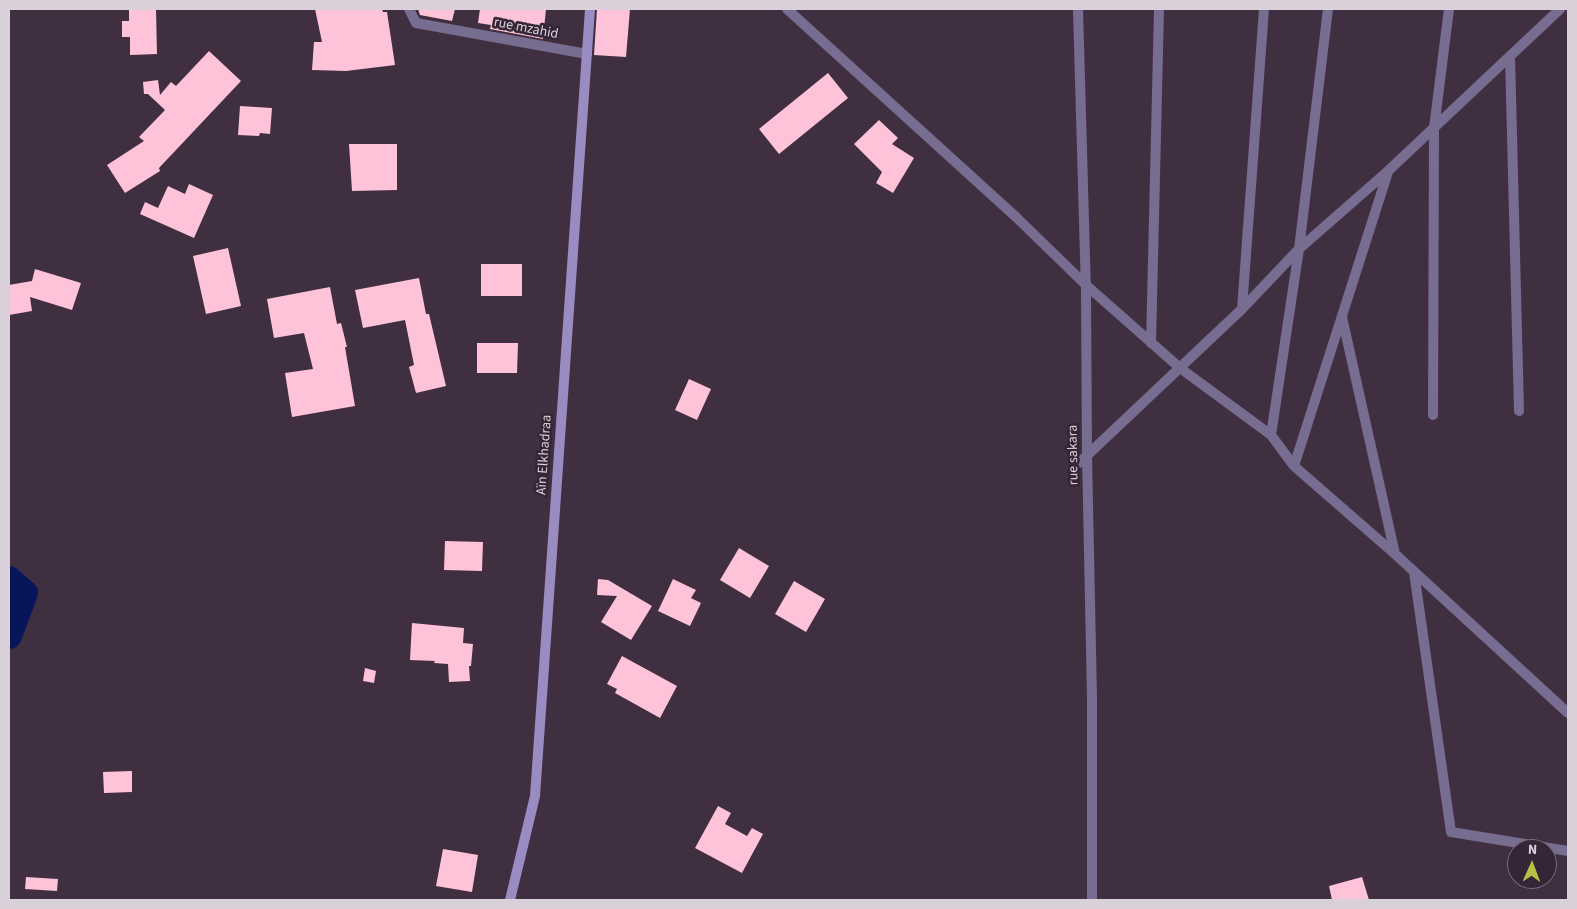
<!DOCTYPE html>
<html>
<head>
<meta charset="utf-8">
<style>
	body { margin:0 }
	#map { position:relative; width:1577px; height:909px; overflow:hidden; background:#402f40; font-family:"Source Sans 3",sans-serif }
	canvas { display:block }
	.frame { position:absolute; inset:0; border:10px solid #dad0da; pointer-events:none }
	.north { position:absolute; left:1507px; top:839px; width:50px; height:50px; box-sizing:border-box; background:#352536; border:1px solid #776978; border-radius:50%; rotate:2deg; font-size:14px; font-weight:700; line-height:20px; text-align:center; color:#dad0da }
	.north::after { content:''; display:block; margin:auto; width:18px; height:22px; background:#b9c046; clip-path:polygon(50% 0,100% 100%,50% 72%,0 100%) }
</style>
</head>
<body>
<div id="map">
<canvas width="1577" height="909"></canvas>
<div class="frame"></div>
<div class="north">N</div>
</div>
<script>
const context = document.querySelector('canvas').getContext('2d');
context.lineJoin = 'round';
const shape = rows => new Path2D(rows.map(r => 'M' + r).join(''));
function stroke(path, color, width, dash) { context.strokeStyle = color; context.lineWidth = width; context.lineCap = dash ? 'butt' : 'round'; context.setLineDash(dash || []); context.stroke(path); }
function fill(path, color) { context.fillStyle = color; context.fill(path, 'evenodd'); }
function label(font, color, halo, rows, align = 'center') {
  context.font = font + ' "Source Sans 3",sans-serif'; context.lineWidth = 5; context.setLineDash([]); context.textBaseline = 'middle'; context.strokeStyle = halo; context.fillStyle = color; for (const [text, x, y, turn = 0] of rows) {
    context.save(); context.translate(x, y); context.rotate((+turn || 0) * Math.PI / 180); context.textAlign = isNaN(turn) ? turn : align; if (halo) context.strokeText(text, 0, 0); context.fillText(text, 0, 0); context.restore();
  }
}
const river = shape([
	[9,579,25,593,9,636]
]);
const building = shape([
	[315,9,382,9,383,12,387,12,395,65,346,71,312,70,314,42,322,42],
	[418,9,455,9,452,21,420,15],
	[480,9,546,9,543,39,490,29,491,25,478,23],
	[597,9,630,9,626,57,594,55],
	[129,10,156,10,157,54,130,55,130,37,122,37,122,21,129,21],
	[209,51,241,81,159,168,160,171,125,193,107,165,144,141,139,137,165,110,148,94,144,94,143,82,158,80,160,95,171,82,176,86],
	[828,73,848,98,779,154,759,129],
	[240,106,272,108,270,134,260,133,259,136,238,135],
	[879,120,898,138,892,144,914,158,893,193,876,183,882,172,854,144],
	[349,144,397,144,397,190,352,191],
	[189,184,213,195,194,238,140,214,145,202,158,208,168,186,185,194],
	[228,248,241,306,206,314,193,256],
	[481,264,522,264,522,296,481,296],
	[35,269,81,283,72,310,30,297,32,311,9,315,9,285,32,281],
	[419,278,426,314,429,314,446,386,416,393,409,367,414,365,405,320,363,328,355,290],
	[330,287,337,324,341,323,347,347,345,347,355,406,292,417,285,373,313,369,304,333,274,338,267,299],
	[477,343,518,343,517,373,477,373],
	[689,379,711,389,697,420,675,410],
	[445,541,483,542,482,571,444,570],
	[739,548,769,566,750,598,720,580],
	[598,579,608,580,652,606,631,640,601,622,617,596,597,595],
	[673,579,696,590,691,598,701,603,690,626,658,611],
	[794,581,825,599,806,632,775,614],
	[412,623,464,628,463,643,473,644,471,666,469,666,470,681,449,682,448,664,434,663,435,661,410,660],
	[622,656,677,686,660,718,615,693,617,689,607,684],
	[365,668,376,671,374,683,363,681],
	[132,771,132,792,104,793,103,772],
	[718,806,731,813,725,824,747,836,752,828,763,834,742,873,695,848],
	[443,849,478,855,472,892,436,886],
	[26,877,58,879,57,891,25,889],
	[1362,877,1369,900,1332,900,1329,886]
]);
const street = shape([
	[409,9,416,23,587,54],
	[787,9,1016,217,1086,285,1180,368,1271,435,1294,466,1395,554,1568,713],
	[1078,9,1086,292,1087,455,1092,698,1092,900],
	[1510,56,1519,411],
	[1242,309,1264,9],
	[1342,317,1395,554],
	[1151,343,1159,9],
	[1433,415,1434,128,1449,9],
	[1271,435,1299,249,1328,9],
	[1079,463,1242,309,1299,249,1388,171,1560,9],
	[1294,466,1388,172],
	[1414,572,1451,832,1568,851]
]);
const secondary = shape([
	[510,900,535,796,590,9]
]);
const streetNames = [
	["rue mzahid",526,29,11],
	["Aïn Elkhadraa",545,455,-86],
	["rue sakara",1074,455,-91]
];
stroke(river, '#07165a', 26);
fill(building, '#fec3d9');
stroke(street, '#766d90', 10);
stroke(secondary, '#9a8bc3', 10);
label('14px', '#dad0da', '#352536', streetNames);
</script>
</body>
</html>
